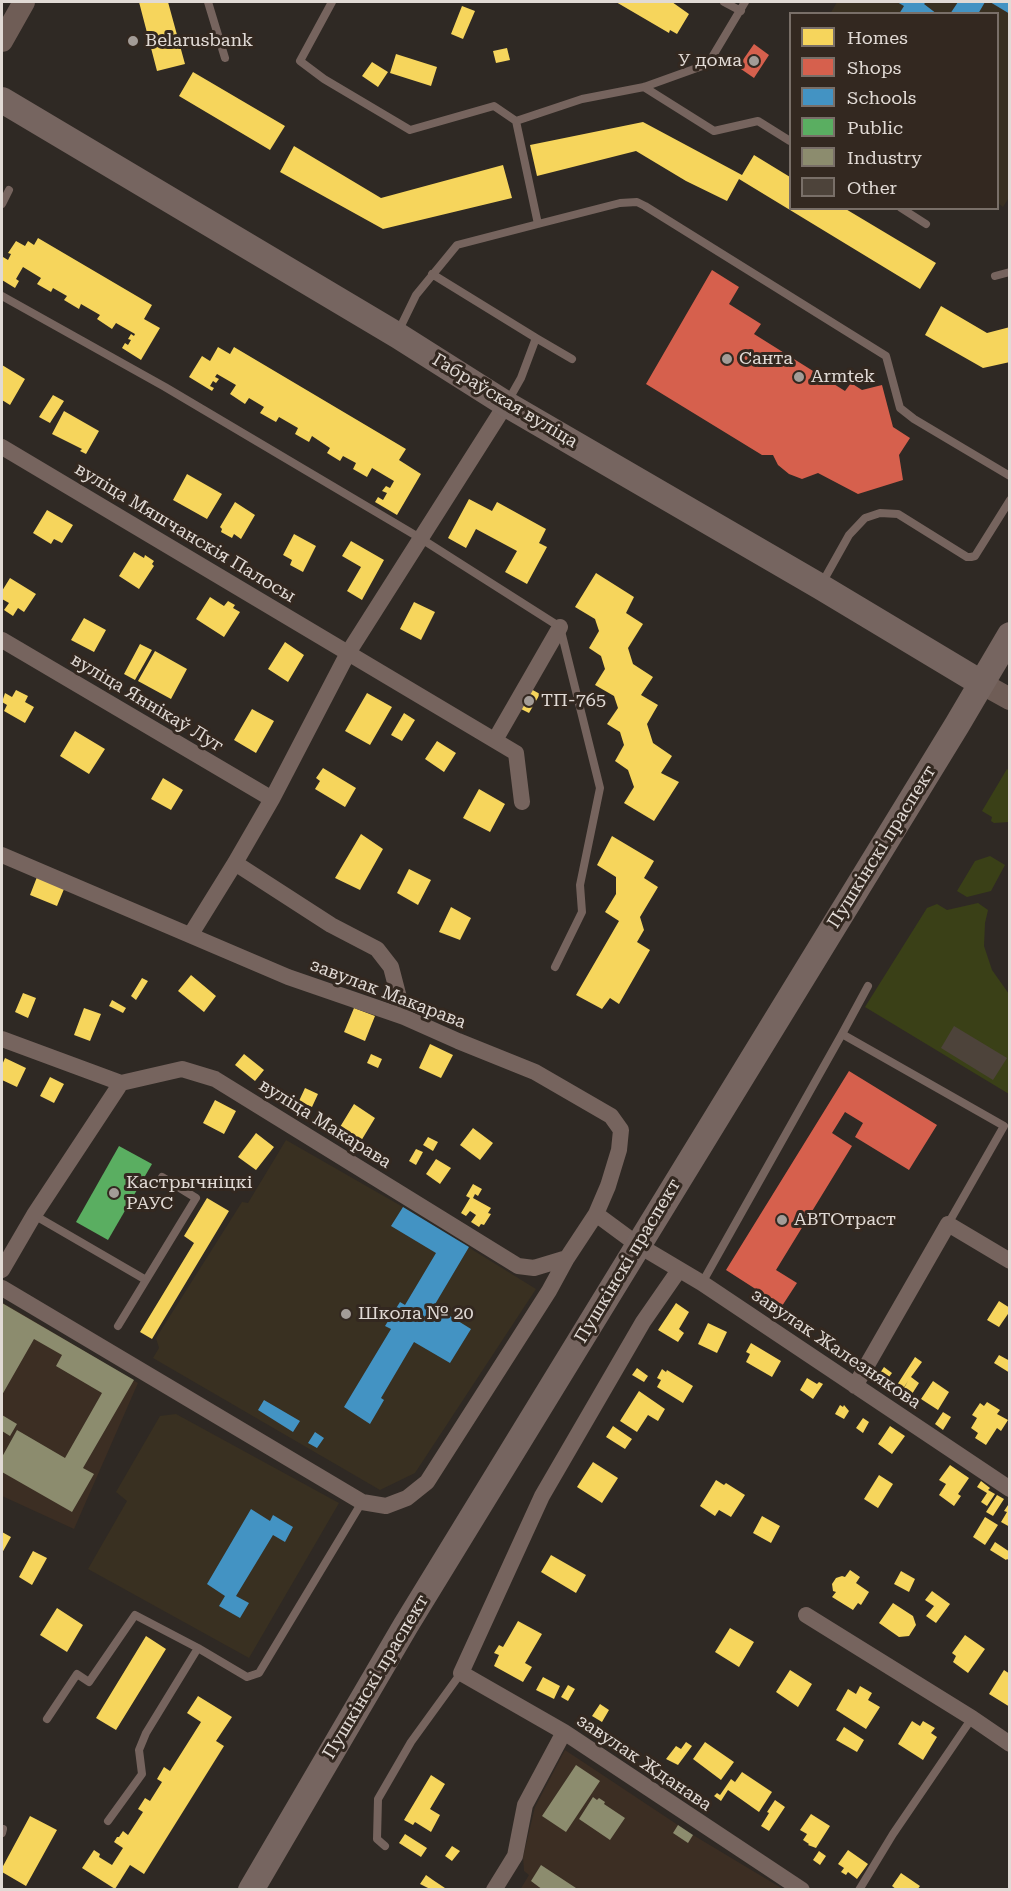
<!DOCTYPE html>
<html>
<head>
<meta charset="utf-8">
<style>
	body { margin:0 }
	#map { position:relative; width:1011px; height:1891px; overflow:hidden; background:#2f2924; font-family:"Roboto Serif",serif }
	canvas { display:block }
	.frame { position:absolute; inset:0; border:3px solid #e1dad5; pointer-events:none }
	.legend { position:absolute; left:789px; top:12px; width:210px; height:198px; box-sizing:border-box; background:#332820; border:2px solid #796f68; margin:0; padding:8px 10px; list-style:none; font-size:18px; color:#e1dad5 }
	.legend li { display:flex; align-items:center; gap:12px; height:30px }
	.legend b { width:30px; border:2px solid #796f68 }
</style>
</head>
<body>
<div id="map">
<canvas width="1011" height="1891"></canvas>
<div class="frame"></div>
<ul class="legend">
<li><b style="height:16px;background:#f6d55c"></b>Homes</li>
<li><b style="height:16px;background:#d6604d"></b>Shops</li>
<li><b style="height:16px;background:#4393c3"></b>Schools</li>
<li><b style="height:16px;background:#5aae61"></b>Public</li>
<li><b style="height:16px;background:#8c8c6e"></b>Industry</li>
<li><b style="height:16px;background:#4d433a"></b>Other</li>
</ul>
</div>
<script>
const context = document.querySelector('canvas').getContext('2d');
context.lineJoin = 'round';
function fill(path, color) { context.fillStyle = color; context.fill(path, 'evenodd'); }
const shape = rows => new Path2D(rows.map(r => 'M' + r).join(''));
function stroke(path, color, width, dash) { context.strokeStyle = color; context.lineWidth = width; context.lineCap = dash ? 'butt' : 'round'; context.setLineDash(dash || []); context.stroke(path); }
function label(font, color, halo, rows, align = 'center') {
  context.font = font + ' "Roboto Serif",serif'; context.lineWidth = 6; context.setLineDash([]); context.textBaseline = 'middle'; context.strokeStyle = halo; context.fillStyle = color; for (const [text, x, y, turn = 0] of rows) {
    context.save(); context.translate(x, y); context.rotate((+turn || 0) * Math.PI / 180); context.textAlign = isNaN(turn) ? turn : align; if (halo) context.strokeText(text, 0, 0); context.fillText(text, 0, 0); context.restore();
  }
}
const industrial = shape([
	[2,1302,138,1383,74,1529,2,1496],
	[565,1750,693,1835,783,1889,520,1890,529,1875,524,1871,523,1857,535,1807]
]);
const education = shape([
	[837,2,1009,2,1010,196,1003,207,998,203,998,14,830,14],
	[286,1140,403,1207,536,1289,415,1473,380,1490,153,1358,159,1348,156,1338,242,1202,248,1203],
	[176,1414,339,1503,249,1658,88,1569,127,1501,116,1492,160,1416]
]);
const green = shape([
	[1007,769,1009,771,1009,822,994,823,991,821,992,817,982,811],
	[990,856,1005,865,991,891,967,897,957,891,975,861],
	[978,903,988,910,985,923,984,946,992,970,1009,994,1009,1094,865,1007,927,908,937,904,947,910]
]);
const homes = shape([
	[139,2,168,2,185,64,157,71],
	[616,2,672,2,689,14,677,34,670,30,669,33],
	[462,6,475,11,463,39,451,34],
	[507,48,510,60,496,63,493,51],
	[396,54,437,67,431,86,390,73],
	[372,62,388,72,378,87,362,76],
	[193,72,285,126,270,150,179,96],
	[643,122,742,175,754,155,790,177,790,208,844,208,936,263,920,289,739,179,727,201,686,181,636,151,537,176,530,145],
	[294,146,381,198,503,165,512,198,383,229,280,172],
	[38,238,152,305,144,319,160,328,141,360,122,348,125,343,128,345,131,340,128,339,131,334,134,336,135,334,116,323,112,329,97,319,100,315,81,304,79,309,64,300,67,296,53,288,51,292,37,284,41,278,23,267,16,279,19,281,15,288,2,280,2,259,3,257,8,260,11,254,8,253,16,241,25,246,28,241,34,245],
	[941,306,987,333,1010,327,1010,362,983,368,925,335],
	[218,347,230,354,234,347,406,449,399,460,421,474,397,515,375,502,378,497,383,500,387,493,382,491,386,486,390,488,394,481,372,468,367,477,353,469,356,463,343,456,340,461,327,453,330,448,312,436,309,442,295,434,298,428,279,417,276,422,260,413,264,407,249,398,245,404,230,394,236,385,217,374,215,377,219,379,216,383,213,381,210,386,214,388,212,391,189,377,202,356,210,361],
	[2,365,25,379,10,405,2,400],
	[53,395,64,401,50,423,39,417],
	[64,411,99,431,86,454,80,451,82,449,52,434],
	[187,474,222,494,207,519,173,500],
	[469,499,492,511,497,502,546,529,539,543,547,547,527,584,505,572,517,551,476,529,466,548,448,538],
	[235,502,255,515,241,539,234,534,232,538,221,532,222,529,220,527],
	[47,510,73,525,62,543,54,539,51,544,33,533],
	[294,534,316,546,303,572,290,565,292,560,283,555],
	[351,541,384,560,362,600,347,591,361,567,342,556],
	[134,552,144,558,145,555,154,561,152,564,154,566,139,589,119,576],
	[596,573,634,597,626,613,643,624,628,648,633,664,653,677,641,695,658,705,647,724,653,743,672,756,661,773,679,782,654,821,624,803,634,787,628,770,615,761,624,745,620,732,607,724,618,708,614,696,595,685,605,669,601,656,589,648,599,631,595,619,575,607],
	[10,578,36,594,24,612,18,608,13,616,4,610,9,603,2,599,2,591],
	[210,597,224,606,228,601,235,605,233,608,240,612,224,637,196,619],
	[414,602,435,612,421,640,400,629],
	[84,618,106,630,94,652,71,640],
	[285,642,304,655,288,682,268,669],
	[140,644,152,650,135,680,124,674],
	[155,651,187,669,171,699,138,681],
	[529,688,540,694,529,713,519,708],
	[16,690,28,696,25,702,34,707,25,723,4,711,7,705,2,702,5,693,12,697],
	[367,693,392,707,370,745,345,731],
	[252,709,274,721,256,753,234,740],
	[404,713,415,720,402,741,391,735],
	[75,731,105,749,89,774,60,756],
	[437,741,456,753,444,772,425,759],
	[323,768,356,788,345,807,315,789,320,781,316,778],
	[163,778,183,790,171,810,151,799],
	[479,789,505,804,490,832,463,818],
	[361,834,383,849,360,890,335,878],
	[612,836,654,861,644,878,658,887,640,917,644,930,637,942,650,950,619,1004,610,998,602,1009,576,995,619,921,605,912,616,894,616,877,597,865],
	[409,869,431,880,418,905,397,893],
	[37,877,64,889,57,906,30,895],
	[451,907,471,918,460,940,439,932],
	[191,975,216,996,204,1012,178,991],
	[142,978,148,981,136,1000,131,996],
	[23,993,36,998,28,1018,15,1012],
	[112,1000,126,1008,123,1013,109,1006],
	[84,1008,101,1014,90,1041,74,1035],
	[354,1008,375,1016,365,1041,344,1032],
	[430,1044,453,1055,441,1078,419,1068],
	[244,1054,264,1070,255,1081,235,1065],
	[371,1054,382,1059,378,1068,367,1063],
	[5,1058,26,1068,17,1087,2,1080,2,1065],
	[50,1077,64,1084,54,1103,40,1096],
	[305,1088,318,1094,312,1107,299,1101],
	[215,1100,236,1111,224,1134,203,1123],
	[354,1104,375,1118,361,1141,340,1127],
	[473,1128,493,1143,480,1160,460,1145],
	[256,1133,274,1147,256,1170,238,1157],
	[428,1137,438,1142,433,1151,423,1145],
	[416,1149,423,1152,416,1165,409,1161],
	[436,1159,451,1168,440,1184,426,1174],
	[473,1184,482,1189,478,1196,475,1194,473,1198,491,1208,488,1213,491,1214,484,1225,481,1224,479,1227,471,1222,476,1215,470,1211,466,1216,461,1213,470,1198,466,1196],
	[207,1198,229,1211,152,1339,140,1332,194,1243,184,1236],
	[999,1301,1010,1308,1010,1311,999,1327,987,1320],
	[676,1303,689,1312,679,1329,684,1333,678,1342,658,1330],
	[708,1323,727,1332,717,1353,698,1344],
	[751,1343,781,1361,772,1377,746,1362,750,1354,746,1352],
	[999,1355,1010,1361,1010,1373,994,1363],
	[915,1357,922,1362,911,1377,919,1383,912,1394,904,1388,908,1381,901,1392,895,1388],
	[884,1367,892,1373,886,1381,878,1376],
	[637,1368,648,1376,644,1382,632,1375],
	[662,1369,666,1372,667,1370,693,1386,683,1403,657,1387,661,1380,657,1378],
	[807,1378,817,1384,819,1382,823,1384,813,1399,800,1390],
	[933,1381,949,1392,938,1410,921,1399],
	[639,1391,665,1409,658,1421,648,1415,637,1432,620,1421],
	[987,1402,1000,1410,997,1414,1008,1420,1001,1431,997,1428,986,1445,975,1438,978,1433,971,1428,977,1418,972,1415,980,1403,984,1406],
	[840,1405,843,1407,844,1405,849,1411,844,1419,835,1414],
	[943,1412,951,1417,943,1430,935,1424],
	[863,1418,869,1422,863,1433,856,1428],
	[613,1426,632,1439,625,1449,606,1437],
	[890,1426,905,1436,892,1454,878,1444],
	[593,1462,618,1478,602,1503,577,1487],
	[950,1465,969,1478,958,1494,961,1496,954,1506,939,1495,946,1484,939,1480],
	[879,1475,893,1484,878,1508,864,1499],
	[716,1480,724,1485,726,1483,745,1495,731,1517,719,1510,715,1516,700,1506],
	[981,1481,990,1488,988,1490,995,1494,987,1506,981,1502,987,1493,977,1487],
	[997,1495,1004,1499,993,1516,986,1512],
	[1010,1502,1010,1527,1001,1522,1007,1512,1004,1511],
	[762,1516,780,1526,771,1543,753,1533],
	[985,1517,998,1525,985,1545,973,1537],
	[2,1532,11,1537,2,1553],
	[995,1542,1010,1552,1010,1561,1007,1559,1006,1560,990,1550],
	[33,1551,47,1558,32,1585,19,1577],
	[551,1555,586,1575,576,1593,541,1572],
	[850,1570,860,1577,856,1583,869,1592,861,1605,858,1603,853,1610,832,1597,836,1592,833,1591,832,1584,836,1578,842,1576,845,1577],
	[901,1571,915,1579,909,1592,894,1584],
	[932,1591,950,1604,936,1623,926,1616,934,1606,925,1600],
	[893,1603,913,1616,916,1625,909,1636,899,1637,879,1623],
	[57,1608,83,1625,67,1652,40,1635],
	[518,1621,542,1634,525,1663,532,1667,523,1682,494,1666,499,1655,494,1653,499,1645,503,1647],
	[730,1628,754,1642,739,1667,715,1652],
	[965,1635,985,1649,968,1673,953,1662,956,1656,952,1653],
	[146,1636,166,1649,116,1730,96,1718],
	[790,1670,812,1684,798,1707,776,1692],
	[1004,1670,1010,1674,1010,1707,989,1694],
	[543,1677,560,1686,554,1699,536,1690],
	[568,1685,575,1689,568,1701,561,1697],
	[860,1686,872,1693,868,1700,880,1707,866,1729,836,1710,848,1689,856,1694],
	[198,1696,232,1717,216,1741,224,1746,144,1874,130,1865,115,1889,82,1868,94,1850,100,1854,99,1857,112,1865,123,1848,114,1842,117,1837,119,1837,123,1831,128,1835,143,1812,138,1809,145,1798,150,1801,162,1782,157,1779,164,1767,170,1771,201,1722,187,1713],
	[600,1704,609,1710,602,1722,592,1716],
	[912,1721,920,1726,923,1721,935,1728,931,1733,937,1737,923,1760,898,1744],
	[844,1727,864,1740,857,1752,836,1740],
	[686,1742,692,1746,678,1765,666,1759,676,1746,681,1749],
	[705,1742,734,1762,721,1780,693,1759],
	[742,1772,772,1792,759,1812,728,1790,721,1801,714,1796,717,1793,720,1795,731,1779,735,1782],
	[431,1775,445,1784,430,1809,440,1815,431,1832,415,1822,413,1825,404,1820],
	[775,1800,785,1807,769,1831,761,1826,769,1813,767,1812],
	[811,1814,830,1826,816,1848,808,1845,809,1844,803,1840,807,1834,800,1830],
	[30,1816,57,1830,26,1886,2,1872,2,1868],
	[405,1834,427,1848,421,1857,399,1843],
	[452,1846,460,1851,452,1861,445,1856],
	[848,1850,868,1864,857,1879,848,1872,846,1875,841,1872,844,1868,838,1864],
	[819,1851,826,1856,820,1865,813,1860],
	[901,1873,920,1886,917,1890,897,1890,892,1886],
	[426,1875,433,1880,448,1890,427,1890,428,1888,420,1884]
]);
const shops = shape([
	[754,44,769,55,754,78,738,67],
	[712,270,739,287,729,304,761,324,754,334,845,391,851,383,862,390,882,385,893,427,910,438,899,455,903,480,858,494,818,473,802,479,789,474,778,465,773,455,762,455,646,384],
	[849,1071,937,1125,909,1170,855,1137,863,1123,845,1112,832,1133,852,1146,776,1270,797,1283,782,1306,726,1270]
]);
const schools = shape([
	[897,2,926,2,924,4,937,14,899,14,904,6],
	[958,2,985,2,978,14,950,14],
	[990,2,1010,2,1010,14],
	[403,1207,469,1247,434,1306,471,1329,450,1363,414,1342,381,1398,384,1400,370,1424,344,1407,391,1329,385,1326,400,1302,405,1305,436,1253,391,1226],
	[264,1400,300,1421,293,1432,258,1410],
	[315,1432,324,1438,317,1448,308,1443],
	[251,1509,270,1521,273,1515,293,1527,285,1542,273,1535,236,1596,249,1603,240,1618,219,1606,225,1596,207,1584]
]);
const public = shape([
	[119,1146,152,1164,108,1240,76,1222]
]);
const industry = shape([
	[2,1303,134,1380,83,1468,94,1474,72,1512,2,1472,2,1457,17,1430,65,1458,102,1393,56,1366,62,1355,34,1339,2,1395],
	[2,1415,17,1424,10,1436,2,1431],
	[576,1765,600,1781,566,1832,542,1816],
	[593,1797,597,1800,599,1798,605,1802,604,1804,625,1818,610,1840,579,1819],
	[678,1825,693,1835,688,1843,673,1833],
	[541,1865,579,1890,543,1890,531,1881]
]);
const building = shape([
	[954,1026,1007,1058,993,1080,941,1048]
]);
const lane = shape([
	[208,2,225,58],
	[332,2,300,61,324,79,410,130,494,106,516,121],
	[724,2,741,11],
	[644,87,714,131,758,121,790,141],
	[2,204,9,190],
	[901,208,926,224],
	[538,224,620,203,637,202,645,206,886,356,900,408,914,419,1010,476],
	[432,274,536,338,521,378,508,401],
	[995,276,1010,272],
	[2,296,165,387,420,538,560,627,600,788,580,885,582,912,555,967],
	[398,332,416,295,457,245,538,224,516,121,582,99,644,87,708,64,745,2],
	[536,338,572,359],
	[821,585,849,535,865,518,880,513,898,514,967,557,971,557,975,556,1010,500],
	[842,1034,868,986],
	[34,1215,146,1280],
	[702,1283,842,1034,1004,1126,948,1224],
	[118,1326,196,1198,162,1177],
	[47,1719,77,1674,89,1682,135,1615,198,1648],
	[108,1821,142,1774,139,1750,146,1733,198,1648,247,1677,259,1673,362,1502],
	[2,1833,3,1829],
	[385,1846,377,1839,378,1799,411,1742,461,1673],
	[859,1890,893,1834,972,1718]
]);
const street = shape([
	[2,447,516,753,522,802],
	[2,640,272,799],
	[495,740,560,627],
	[2,855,288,977,404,1017,458,1041,535,1072,611,1116,621,1130,619,1150,608,1186,596,1214,638,1245,702,1283,1010,1489],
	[235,863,331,925,377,949,391,967,404,1017],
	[191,934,235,863,272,799,348,653,506,404],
	[2,1039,121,1083,182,1069,215,1079,518,1266,534,1268,567,1258,596,1214],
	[2,1270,34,1215,121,1083],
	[679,1270,643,1322,542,1496,461,1673,564,1732,802,1890],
	[2,1288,362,1502,386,1506,407,1498,427,1482,549,1291,567,1258],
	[855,1386,948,1224,1010,1261],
	[806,1615,972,1718,1010,1744],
	[494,1890,515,1856,525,1805,564,1732]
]);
const secondary = shape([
	[2,41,24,2],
	[981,683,1010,699]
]);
const primary = shape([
	[2,100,397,335,506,404,821,587,981,683],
	[251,1890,406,1625,957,725,1010,635]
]);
const markers = [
	[133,41,6,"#a39c97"],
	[754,61,6,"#a39c97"],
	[727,359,6,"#a39c97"],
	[799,377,6,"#a39c97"],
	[529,701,6,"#a39c97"],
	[114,1193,6,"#a39c97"],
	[782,1220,6,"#a39c97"],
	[346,1314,6,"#a39c97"]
];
const poiNames = [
	["Belarusbank",145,41],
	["У дома",742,61,"right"],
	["Санта",739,359],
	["Armtek",811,377],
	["ТП-765",541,701],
	["Кастрычніцкі",126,1183],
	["РАУС",126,1204],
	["АВТОтраст",794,1220],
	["Школа № 20",358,1314]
];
const streetNames = [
	["Габраўская вуліца",505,401,31],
	["вуліца Мяшчанскія Палосы",185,533,31],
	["вуліца Яннікаў Луг",147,703,31],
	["Пушкінскі праспект",882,847,-58],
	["завулак Макарава",388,994,21],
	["вуліца Макарава",325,1124,32],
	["Пушкінскі праспект",628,1261,-59],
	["завулак Жалезнякова",836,1349,34],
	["Пушкінскі праспект",376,1677,-59],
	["завулак Жданава",644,1763,34]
];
fill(industrial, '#3c2e23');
fill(education, '#393021');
fill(green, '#3a4017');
fill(homes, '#f6d55c');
fill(shops, '#d6604d');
fill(schools, '#4393c3');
fill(public, '#5aae61');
fill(industry, '#8c8c6e');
fill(building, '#4d433a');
stroke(lane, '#76645e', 8);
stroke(street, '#76645e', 16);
stroke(secondary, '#6f5d56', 22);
stroke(primary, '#766560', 26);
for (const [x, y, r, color] of markers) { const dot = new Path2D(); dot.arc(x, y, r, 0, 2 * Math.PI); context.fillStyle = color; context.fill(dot); stroke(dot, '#332820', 2); }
label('18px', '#e1dad5', '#332820', poiNames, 'left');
label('18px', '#e1dad5', '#332820', streetNames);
</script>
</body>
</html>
